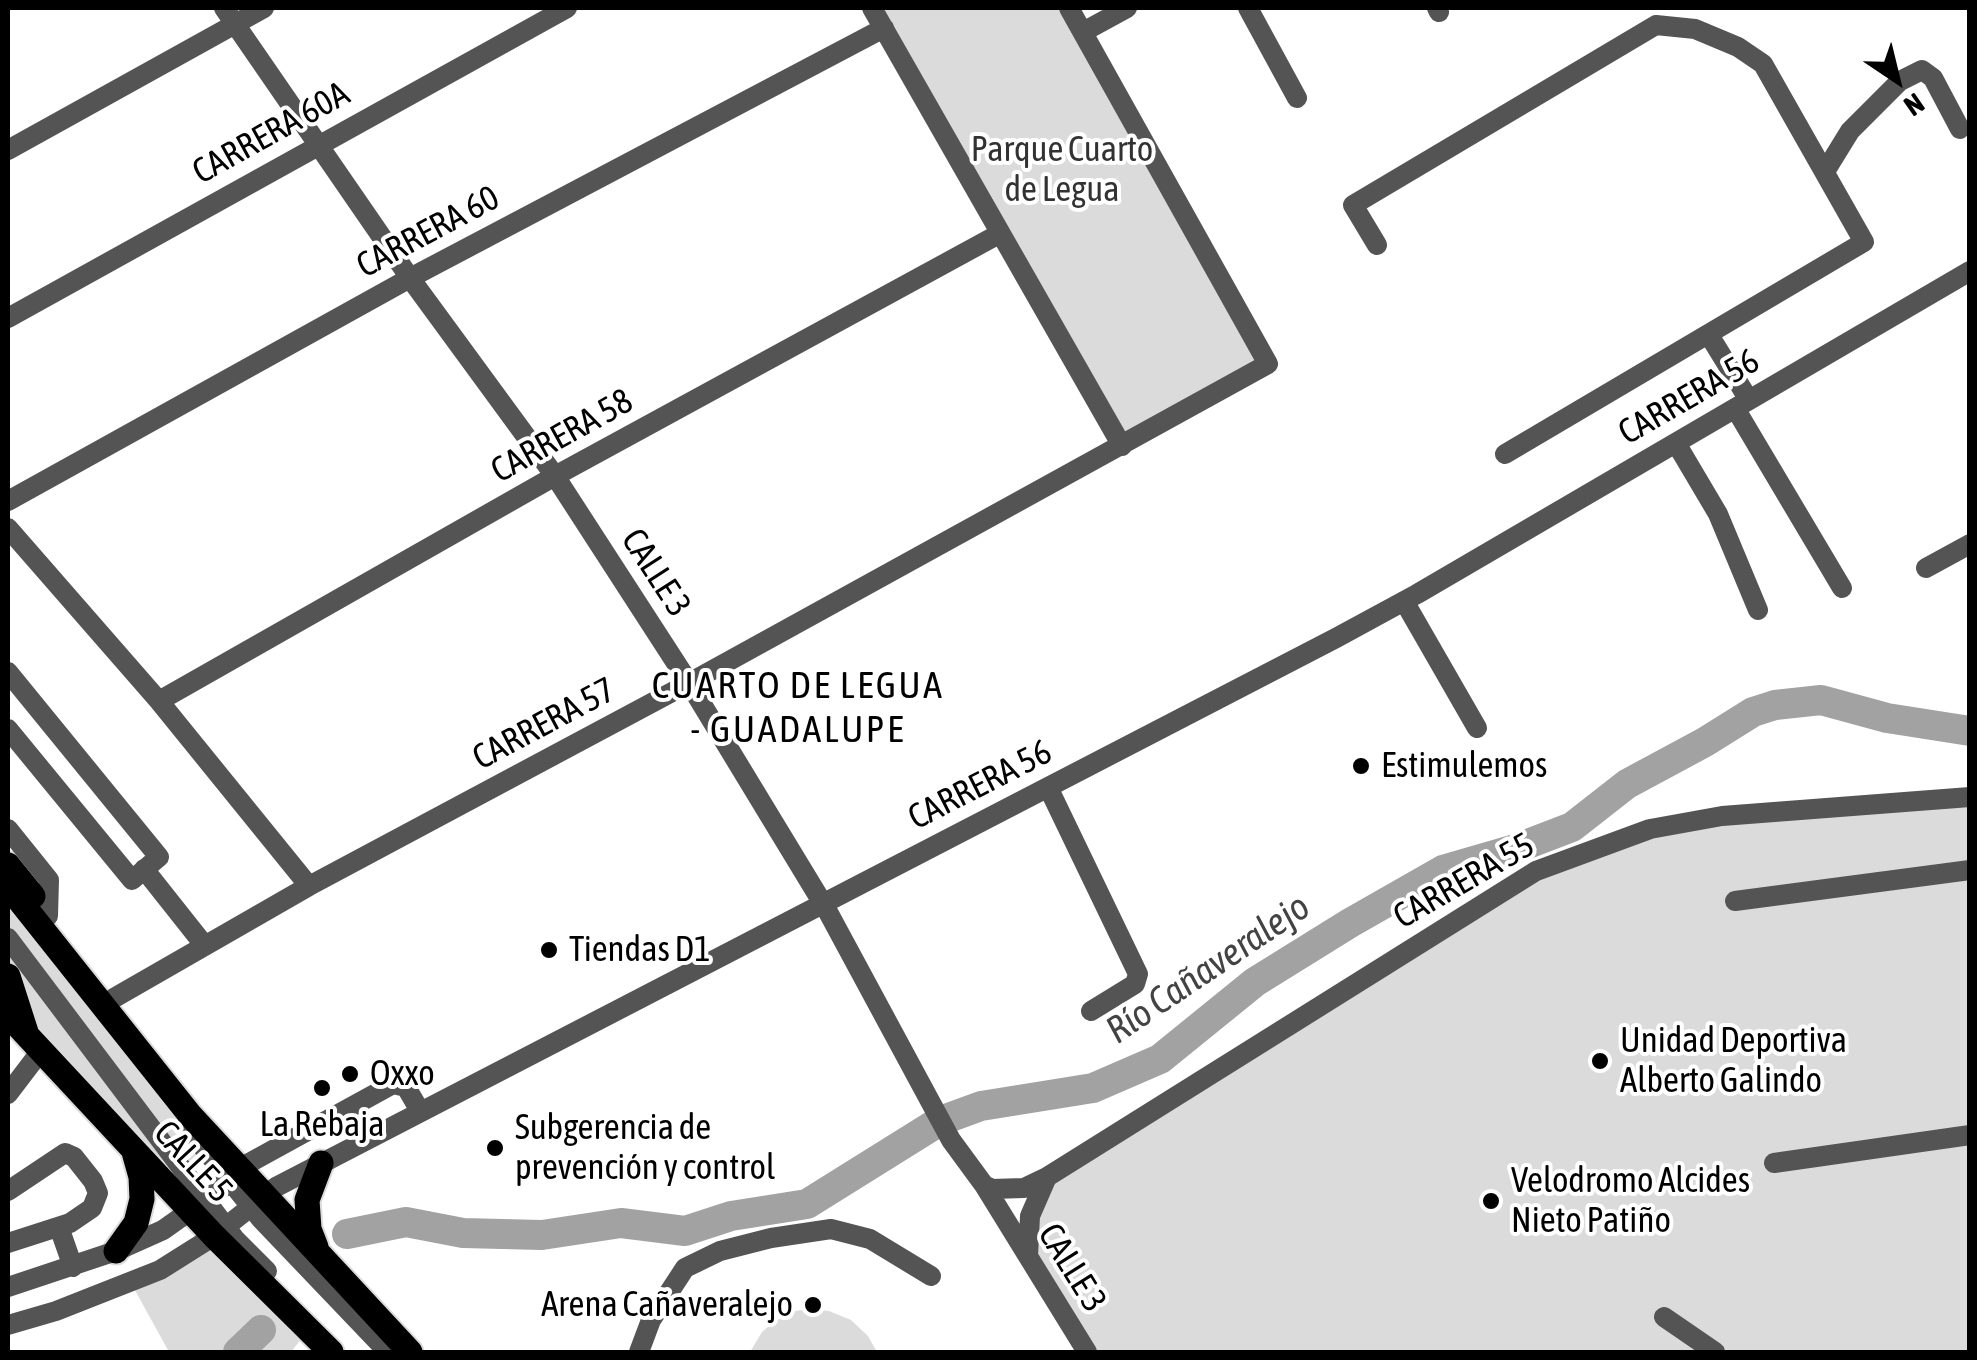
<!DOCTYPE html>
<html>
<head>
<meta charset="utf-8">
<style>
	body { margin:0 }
	#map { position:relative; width:1977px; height:1360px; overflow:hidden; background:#fff; font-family:"Asap Condensed",sans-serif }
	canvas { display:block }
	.frame { position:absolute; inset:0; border:10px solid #000; pointer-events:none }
	.north { position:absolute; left:1847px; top:30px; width:100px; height:100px; -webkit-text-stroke:8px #fff; paint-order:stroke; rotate:145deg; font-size:28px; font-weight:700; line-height:40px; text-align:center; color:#000 }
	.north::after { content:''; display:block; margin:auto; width:35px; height:45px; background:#000; clip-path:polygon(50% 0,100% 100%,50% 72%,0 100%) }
</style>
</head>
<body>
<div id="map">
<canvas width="1977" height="1360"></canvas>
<div class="frame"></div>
<div class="north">N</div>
</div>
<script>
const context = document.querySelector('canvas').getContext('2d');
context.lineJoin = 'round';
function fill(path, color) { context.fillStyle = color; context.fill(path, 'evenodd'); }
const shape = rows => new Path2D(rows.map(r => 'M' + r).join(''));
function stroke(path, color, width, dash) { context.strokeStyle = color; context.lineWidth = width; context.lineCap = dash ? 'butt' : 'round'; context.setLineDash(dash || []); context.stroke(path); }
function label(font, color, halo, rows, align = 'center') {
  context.font = font + ' "Asap Condensed",sans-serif'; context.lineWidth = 8; context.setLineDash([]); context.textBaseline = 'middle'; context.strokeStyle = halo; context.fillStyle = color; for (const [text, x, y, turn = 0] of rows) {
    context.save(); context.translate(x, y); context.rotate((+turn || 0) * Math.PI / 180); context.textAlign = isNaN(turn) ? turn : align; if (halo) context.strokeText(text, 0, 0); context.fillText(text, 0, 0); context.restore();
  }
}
const green = shape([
	[872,8,1069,8,1268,364,1122,446],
	[1969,797,1969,1352,1087,1352,1027,1236,1047,1177,1536,871,1650,829],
	[8,902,210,1156,169,1186,8,1015],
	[214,1236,309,1329,291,1352,169,1352,131,1283],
	[812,1309,829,1311,851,1320,868,1336,877,1352,750,1352,762,1332,775,1321,795,1311]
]);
const river = shape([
	[347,1234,406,1222,463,1233,542,1235,621,1223,685,1231,731,1216,807,1204,940,1121,981,1106,1093,1088,1160,1059,1255,982,1350,923,1443,870,1512,850,1572,827,1627,784,1705,742,1753,712,1775,705,1821,700,1887,718,1970,731],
	[238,1352,261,1330]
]);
const minor = shape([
	[224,8,410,278,555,476,689,683,828,912,951,1140,984,1185,1087,1352],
	[872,8,1122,446],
	[1248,8,1297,98],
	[1437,8,1439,12],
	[1083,32,1127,8],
	[8,150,264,8],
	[1826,170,1850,131,1900,81,1922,70,1933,78,1960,129],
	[1377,245,1353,205,1656,25,1695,29,1738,47,1763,64,1864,242,1505,454],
	[8,318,567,8],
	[1709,335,1749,400],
	[1735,408,1842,588],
	[1676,443,1718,514,1758,610],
	[8,501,410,278,884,28],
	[8,528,159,701,309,886],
	[1926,568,1970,544],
	[1404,601,1477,728],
	[8,672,159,857,132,880,8,729],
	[159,701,555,476,999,234],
	[1048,787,1138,974,1135,984,1091,1011],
	[8,829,49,880,48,916],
	[144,869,205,946],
	[1735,901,1970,870],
	[8,938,235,1239,267,1271],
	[114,998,309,886,689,683,1268,364,1069,8],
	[8,1094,40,1052],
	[186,1126,260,1218,388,1352],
	[1774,1163,1970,1135],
	[240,1168,393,1084,406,1087,420,1111],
	[984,1185,992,1189,1024,1188,1047,1177,1536,871,1650,829,1722,816,1970,797],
	[8,1191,65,1153,74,1157,93,1181,98,1193,92,1208,70,1223,8,1243],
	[59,1227,73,1267],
	[1028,1256,1030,1216,1047,1177],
	[8,1287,116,1251,163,1230,242,1174],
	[1664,1317,1715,1352],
	[8,1325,56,1311,160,1270,214,1236,276,1187,1336,638,1417,594,1970,271],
	[639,1352,651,1320,685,1268,720,1251,771,1238,831,1229,870,1239,931,1276]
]);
const major = shape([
	[8,865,33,896],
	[8,886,190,1115,410,1352],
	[8,976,26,1032],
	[8,1015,214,1236,331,1352],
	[316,1247,309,1229,307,1200,321,1163],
	[116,1251,136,1223,142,1199,141,1177,134,1152]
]);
const markers = [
	[1361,766,10,"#000"],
	[549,950,10,"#000"],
	[1600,1061,10,"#000"],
	[350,1074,10,"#000"],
	[322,1088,10,"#000"],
	[495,1148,10,"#000"],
	[1491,1201,10,"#000"],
	[813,1305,10,"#000"]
];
const streetNames = [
	["CARRERA 60A",271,133,-29],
	["CARRERA 60",428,232,-28],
	["CARRERA 56",1689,397,-30],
	["CARRERA 58",562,436,-29],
	["CALLE 3",656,573,57],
	["CARRERA 57",544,724,-28],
	["CARRERA 56",980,785,-27],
	["CARRERA 55",1464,881,-30],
	["CALLE 5",193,1162,47],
	["CALLE 3",1072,1268,58]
];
const parkNames = [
	["Parque Cuarto",1062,150],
	["de Legua",1062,190]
];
const poiNames = [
	["Estimulemos",1381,766],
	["Tiendas D1",569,950],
	["Unidad Deportiva",1620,1041],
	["Alberto Galindo",1620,1081],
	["Oxxo",370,1074],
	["La Rebaja",322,1125,"center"],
	["Subgerencia de",515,1128],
	["prevención y control",515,1168],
	["Velodromo Alcides",1511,1181],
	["Nieto Patiño",1511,1221],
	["Arena Cañaveralejo",793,1305,"right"]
];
const neighbourhoodNames = [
	["CUARTO DE LEGUA",798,686],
	["- GUADALUPE",798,730]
];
const waterNames = [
	["Río Cañaveralejo",1208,969,-34]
];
fill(green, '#dbdbdb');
stroke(river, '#a2a2a2', 30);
stroke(major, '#dbdbdb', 29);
stroke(minor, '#545454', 20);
stroke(major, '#000', 25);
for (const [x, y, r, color] of markers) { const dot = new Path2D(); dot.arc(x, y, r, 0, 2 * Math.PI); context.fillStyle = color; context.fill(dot); stroke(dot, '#fff', 4); }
label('35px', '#000', '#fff', streetNames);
label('35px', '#323232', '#fff', parkNames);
label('35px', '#000', '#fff', poiNames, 'left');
context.letterSpacing = '2.5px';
label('38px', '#000', '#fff', neighbourhoodNames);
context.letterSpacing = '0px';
label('italic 38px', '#434343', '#fff', waterNames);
</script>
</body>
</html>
